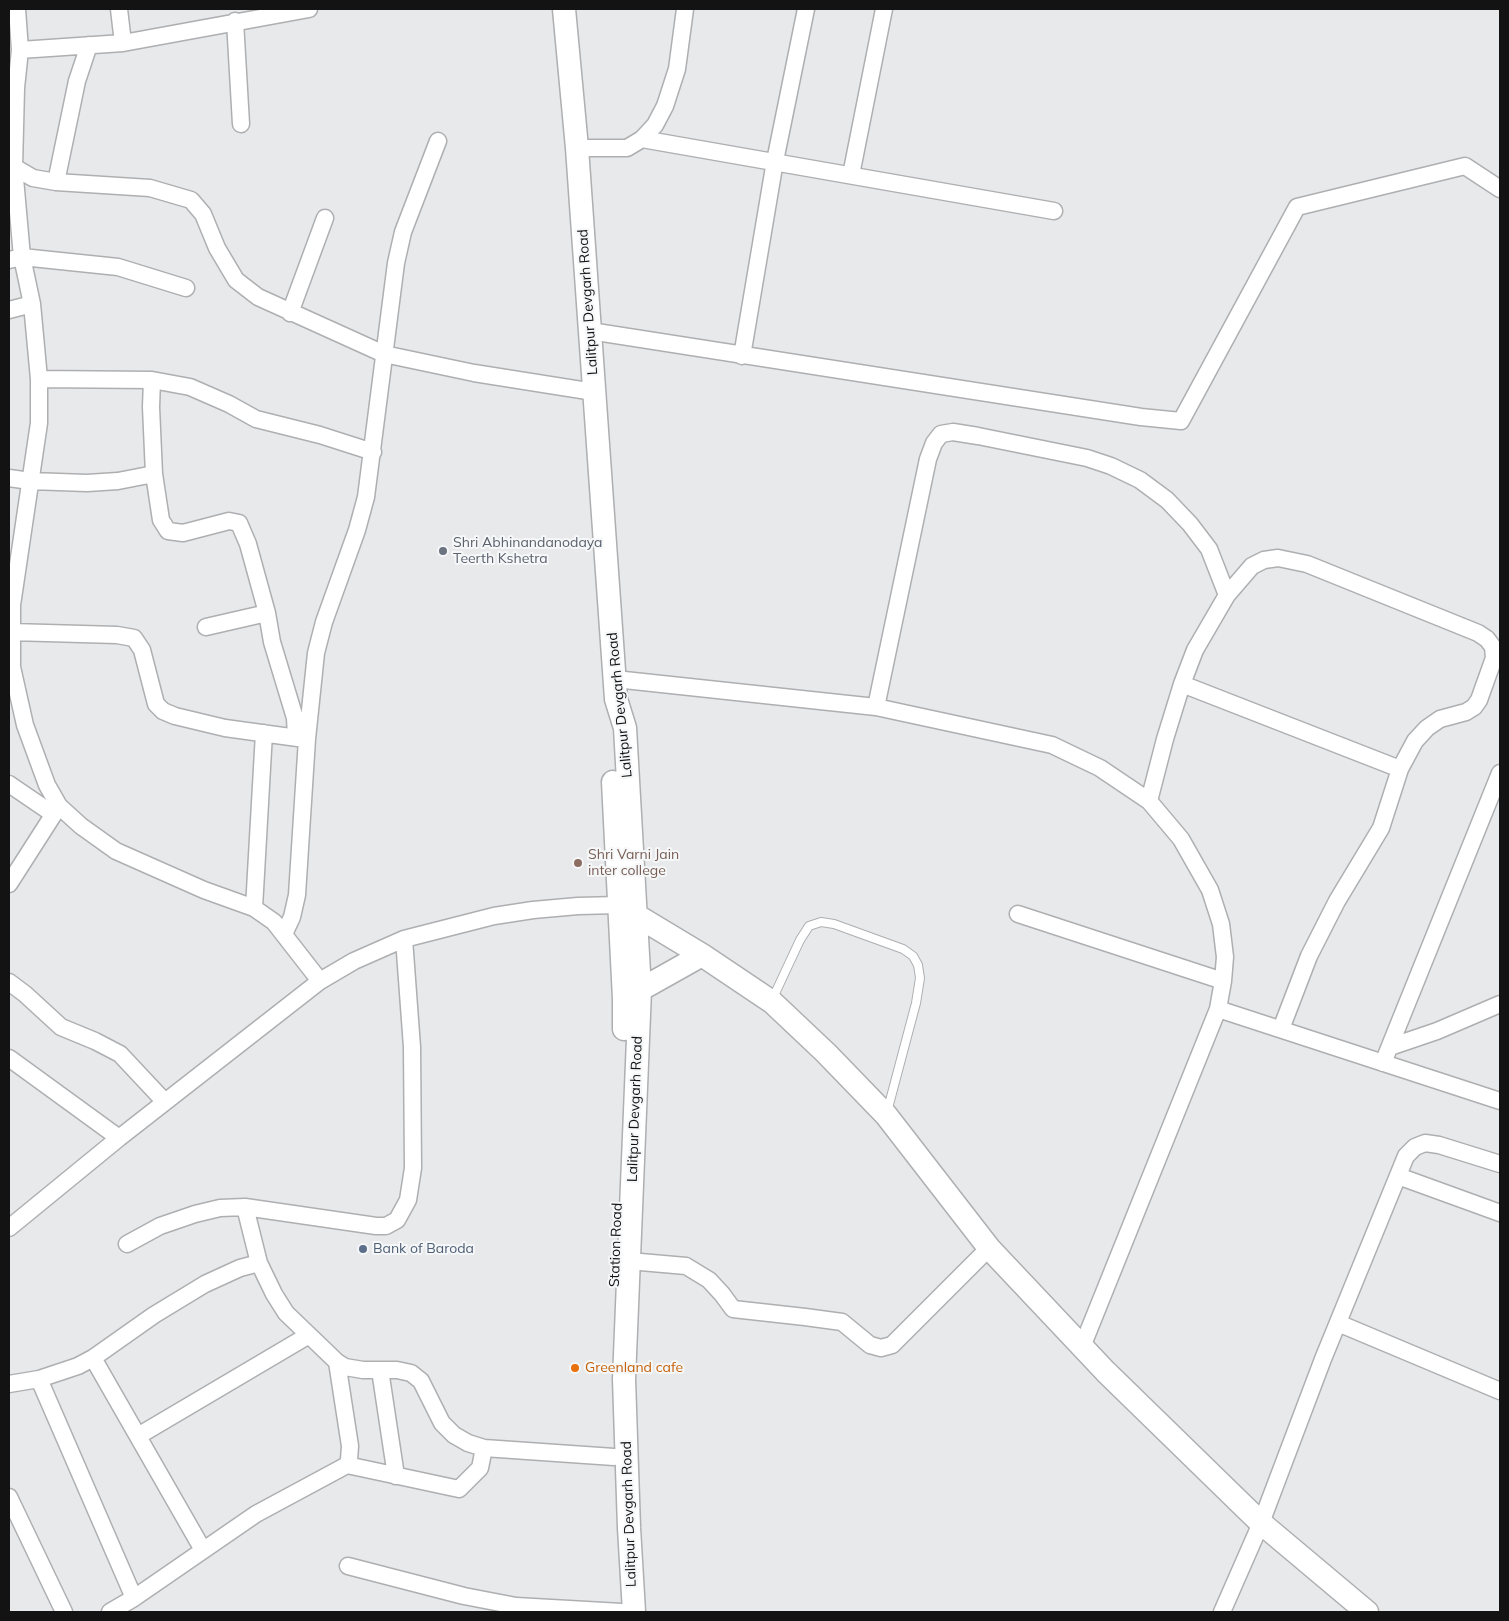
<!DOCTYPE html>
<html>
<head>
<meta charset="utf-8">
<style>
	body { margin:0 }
	#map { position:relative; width:1509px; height:1621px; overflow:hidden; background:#e8e9eb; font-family:Mulish,sans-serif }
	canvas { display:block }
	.frame { position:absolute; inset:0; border:10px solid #131314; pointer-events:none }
</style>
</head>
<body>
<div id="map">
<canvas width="1509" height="1621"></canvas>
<div class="frame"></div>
</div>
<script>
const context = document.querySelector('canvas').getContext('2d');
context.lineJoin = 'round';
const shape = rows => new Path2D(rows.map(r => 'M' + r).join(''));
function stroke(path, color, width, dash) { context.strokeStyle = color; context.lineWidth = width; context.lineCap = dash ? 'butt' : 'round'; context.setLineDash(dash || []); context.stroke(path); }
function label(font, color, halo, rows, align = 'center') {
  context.font = font + ' Mulish,sans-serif'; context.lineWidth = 4; context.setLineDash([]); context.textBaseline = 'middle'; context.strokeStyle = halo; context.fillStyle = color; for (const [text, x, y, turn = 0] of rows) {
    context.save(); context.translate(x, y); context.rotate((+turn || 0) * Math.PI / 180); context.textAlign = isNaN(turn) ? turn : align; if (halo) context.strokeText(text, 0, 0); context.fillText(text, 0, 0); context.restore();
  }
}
const lane = shape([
	[772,1000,800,940,809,926,821,922,834,924,903,949,913,956,918,965,920,978,916,1003,887,1112]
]);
const street = shape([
	[17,9,20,50,16,88,14,167,22,257,32,304,39,379,39,423,12,605,12,667,25,725,47,785,59,806,81,826,116,851,204,890,254,908,274,922,320,981],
	[119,9,123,43],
	[235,21,241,124],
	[20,50,123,43,309,9],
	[642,139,1054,211],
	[577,148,627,148,642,139,655,125,665,106,677,69,685,9],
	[9,167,14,167,33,178,56,182,150,188,191,200,203,214,217,248,236,280,258,297,384,354,474,373,594,392],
	[851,175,884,9],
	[56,182,77,81,89,45],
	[9,260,22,257,118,267,186,288],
	[9,310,32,304],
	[290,313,325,218],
	[590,331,1141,417,1181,421,1297,207,1465,166,1500,189],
	[742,356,775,161,806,9],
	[39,379,152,380,190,387,229,404,256,419,320,435,373,452],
	[152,380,151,407,154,474,161,520,168,531,183,533,229,521,239,523,248,544,267,613,272,642,295,718,296,737],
	[9,478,30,481,87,483,118,481,154,474],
	[206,627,267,613],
	[11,632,117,635,134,638,142,650,156,704,163,711,175,716,225,728,305,739],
	[615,679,876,707,1052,745,1100,768,1149,801,1181,839,1210,890,1221,924,1225,957,1223,981,1218,1009,1082,1347],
	[1182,684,1400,769],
	[876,707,928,459,934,443,941,434,953,432,978,436,1087,458,1111,466,1140,480,1167,500,1190,524,1209,549,1227,595],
	[9,784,53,814],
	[1149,801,1165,739,1182,684,1195,650,1227,595,1252,566,1264,560,1278,558,1307,564,1478,633,1487,639,1493,647,1494,658,1479,700,1474,707,1466,712,1440,719,1427,728,1415,741,1400,769,1381,828,1337,901,1309,956,1281,1029],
	[9,884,59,806],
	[254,908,264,733],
	[1018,914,1223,981],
	[284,934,292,917,297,895,307,739,316,653,324,622,357,530,366,497,396,263,403,232,438,141],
	[9,982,25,994,61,1027,95,1041,120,1054,165,1102],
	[1218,1009,1500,1101],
	[1390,1047,1437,1031,1500,1004],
	[9,1058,119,1138],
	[1383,1063,1500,773],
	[1398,1176,1500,1213],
	[245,1207,259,1263,274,1294,286,1313,337,1362,345,1367,363,1370,397,1370,411,1373,421,1381,442,1423,454,1435,468,1443,484,1448,614,1457],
	[9,1228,119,1138,320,981,354,961,404,939,494,916,533,910,578,906,619,905],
	[127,1244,160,1226,195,1214,220,1208,245,1207,376,1226,386,1226,397,1220,408,1200,413,1168,412,1047,404,939],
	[629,1261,686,1266,709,1280,722,1294,733,1309,805,1317,842,1322,870,1345,881,1348,892,1345,989,1248],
	[1338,1323,1500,1391],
	[93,1358,203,1550],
	[380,1370,396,1476],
	[39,1379,134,1598],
	[9,1384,39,1379,78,1366,93,1358,154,1315,205,1284,240,1268,259,1263],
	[138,1436,309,1335],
	[347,1465,459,1489,480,1468,484,1448],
	[9,1497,64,1612],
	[348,1566,464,1596,516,1606,622,1612],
	[110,1612,134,1598,256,1514,347,1465,349,1460,350,1446,337,1362],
	[1222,1612,1261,1523,1323,1359,1406,1156,1415,1147,1425,1143,1439,1145,1500,1164]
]);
const secondary = shape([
	[564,9,577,148,616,699,625,728,640,990,624,1379,629,1528,634,1612],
	[613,782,624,999,624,1029],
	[619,905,702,955,772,1002,826,1053,886,1115,989,1248,1106,1372,1261,1523,1367,1612],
	[629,996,702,955]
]);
const markers = [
	[443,551,5,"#6b7280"],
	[578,863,5,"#8d6e63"],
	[363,1249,5,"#5c6f8a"],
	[575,1368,5,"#e8710a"]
];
const streetNames = [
	["Lalitpur Devgarh Road",588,302,-94],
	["Lalitpur Devgarh Road",620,705,-96],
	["Lalitpur Devgarh Road",635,1109,-88],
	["Station Road",616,1245,-88],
	["Lalitpur Devgarh Road",629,1514,-92]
];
const worshipNames = [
	["Shri Abhinandanodaya",453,543],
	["Teerth Kshetra",453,559]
];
const educationNames = [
	["Shri Varni Jain",588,855],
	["inter college",588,871]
];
const serviceNames = [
	["Bank of Baroda",373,1249]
];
const foodNames = [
	["Greenland cafe",585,1368]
];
stroke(lane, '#aeafb1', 10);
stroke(street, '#aeafb1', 19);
stroke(secondary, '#aeafb1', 25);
stroke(lane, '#fff', 8);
stroke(street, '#fff', 16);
stroke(secondary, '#fff', 22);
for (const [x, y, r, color] of markers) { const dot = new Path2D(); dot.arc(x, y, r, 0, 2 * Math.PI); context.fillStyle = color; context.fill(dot); stroke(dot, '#f5f7f8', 2); }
label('14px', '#131314', '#f5f7f8', streetNames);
label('14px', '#5b616d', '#f5f7f8', worshipNames, 'left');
label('14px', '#785e54', '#f5f7f8', educationNames, 'left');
label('14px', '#4e5e75', '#f5f7f8', serviceNames, 'left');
label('14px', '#c56008', '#f5f7f8', foodNames, 'left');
</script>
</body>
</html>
